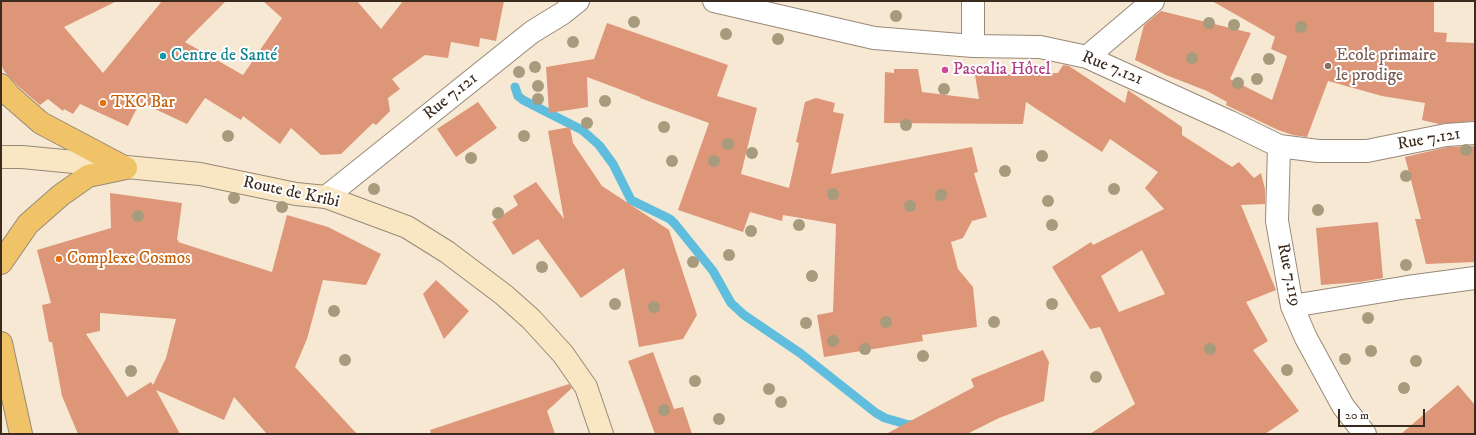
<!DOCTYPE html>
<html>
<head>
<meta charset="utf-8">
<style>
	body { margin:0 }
	#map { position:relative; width:1476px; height:435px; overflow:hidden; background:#f6e8d2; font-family:"IM FELL DW Pica",serif }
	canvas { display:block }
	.frame { position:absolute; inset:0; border:2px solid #3b2a1e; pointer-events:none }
	.scale { position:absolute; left:1338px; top:409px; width:87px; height:18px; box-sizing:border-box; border:2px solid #3b2a1e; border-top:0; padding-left:5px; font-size:12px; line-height:14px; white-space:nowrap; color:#3b2a1e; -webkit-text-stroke:3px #fff; paint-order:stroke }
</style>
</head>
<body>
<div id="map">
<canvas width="1476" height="435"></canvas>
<div class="frame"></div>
<div class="scale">20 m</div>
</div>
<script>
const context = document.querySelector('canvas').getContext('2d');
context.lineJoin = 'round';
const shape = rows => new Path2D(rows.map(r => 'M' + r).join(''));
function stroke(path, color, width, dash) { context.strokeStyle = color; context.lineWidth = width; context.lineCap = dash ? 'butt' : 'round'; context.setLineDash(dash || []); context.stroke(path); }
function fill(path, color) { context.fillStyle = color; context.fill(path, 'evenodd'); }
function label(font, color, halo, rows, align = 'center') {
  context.font = font + ' "IM FELL DW Pica",serif'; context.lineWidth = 4; context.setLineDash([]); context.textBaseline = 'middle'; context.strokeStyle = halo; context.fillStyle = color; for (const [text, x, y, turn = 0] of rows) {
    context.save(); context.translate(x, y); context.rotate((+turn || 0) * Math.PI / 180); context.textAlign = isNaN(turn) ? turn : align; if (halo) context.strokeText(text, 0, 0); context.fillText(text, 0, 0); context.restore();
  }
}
const stream = shape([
	[515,87,518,96,523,100,582,130,599,145,613,164,631,200,670,219,675,224,713,271,731,303,744,315,800,353,876,413,885,418,909,425,928,423,936,434]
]);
const building = shape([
	[1,1,117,1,64,27,103,73,162,1,226,1,185,42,243,75,282,18,263,1,357,1,381,29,403,1,504,1,496,41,480,38,479,47,451,42,448,58,425,55,392,79,400,89,388,98,390,111,376,125,373,123,341,154,321,155,291,128,280,144,243,116,241,120,205,98,187,124,140,102,128,126,80,104,73,114,64,109,63,111,48,99,40,105,19,87,4,71,1,64],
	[1212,1,1434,1,1434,32,1447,33,1446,42,1475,43,1475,121,1439,124,1422,120,1425,103,1382,96,1328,81,1307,137,1293,135,1278,130,1226,105,1227,102,1207,91,1166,75,1135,60,1144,25,1161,11,1251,33,1230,79,1272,100,1287,56,1271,49,1275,37],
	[607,23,728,65,717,96,757,108,741,174,789,188,799,143,796,142,805,102,816,98,835,103,833,112,844,114,831,174,972,147,978,172,974,173,987,217,972,221,963,238,951,242,958,269,973,287,977,327,922,335,923,341,824,357,817,315,833,312,836,224,783,215,782,221,750,212,743,232,678,210,709,123,640,98,640,97,587,77,588,107,549,113,546,67,594,59],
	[1063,65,1069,66,1125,103,1128,90,1182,127,1182,135,1232,167,1239,162,1254,178,1261,173,1265,189,1265,204,1241,205,1276,290,1246,302,1268,341,1253,350,1299,411,1265,434,1090,434,1135,404,1100,327,1090,329,1052,267,1091,242,1093,245,1164,209,1145,188,1158,172,1110,139,1102,152,1026,102,1023,124,884,123,885,72,894,73,894,69,918,69,922,92,979,99,975,75,1058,73],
	[1142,250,1165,294,1119,312,1101,276],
	[478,102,497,128,456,157,437,129],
	[570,127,573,143,602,186,669,230,697,315,683,339,639,347,624,268,581,298,538,239,513,255,492,222,518,205,513,196,536,182,564,219,548,131],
	[1475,146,1475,262,1426,264,1415,219,1421,219,1405,157,1448,147],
	[110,193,182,203,177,240,179,241,178,242,272,272,287,215,328,227,381,254,366,285,323,280,307,339,295,367,357,434,267,434,234,397,224,420,156,390,180,434,78,434,62,396,52,342,49,342,42,305,51,303,37,250,111,228],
	[100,313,176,319,166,358,153,385,151,382,127,397,86,334,100,331],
	[1378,222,1383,278,1360,282,1321,285,1316,228],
	[436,280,469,311,444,339,423,294],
	[1043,350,1049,362,1044,401,999,418,967,434,886,434,974,387,971,379],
	[653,352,674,409,683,407,692,434,655,434,628,361],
	[569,384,572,388,547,411,555,434,431,434,430,430],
	[1458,385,1475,405,1475,434,1401,434]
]);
const minor = shape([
	[714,1,874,38,973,46,1040,47,1087,57,1230,122,1279,146,1318,151,1367,151,1446,135,1475,133],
	[973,46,973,1],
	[1087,57,1153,1],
	[1279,146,1277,221,1292,306,1306,338,1343,406,1365,434],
	[326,197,532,32,563,13,578,1],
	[1292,306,1408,287,1475,278]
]);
const secondary = shape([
	[1,157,22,157,200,174,296,194,326,197,407,227,447,252,504,295,531,319,563,354,586,387,602,434]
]);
const primary = shape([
	[1,85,10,96,41,123,126,168],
	[1,263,28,224,61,195,88,176,126,168],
	[1,343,21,434]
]);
const trees = [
	[896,16],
	[634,22],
	[1209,23],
	[1234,25],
	[1301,27],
	[726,34],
	[778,39],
	[573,42],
	[1192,58],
	[1269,59],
	[535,67],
	[519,72],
	[1257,79],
	[1238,83],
	[538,86],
	[944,89],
	[538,99],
	[605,101],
	[587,123],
	[906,125],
	[664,127],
	[228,136],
	[524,136],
	[728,144],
	[1466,150],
	[752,153],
	[1042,156],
	[471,158],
	[672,161],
	[714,161],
	[1005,171],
	[1406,176],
	[374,189],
	[1114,189],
	[833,194],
	[941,195],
	[234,198],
	[1048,201],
	[910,206],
	[282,207],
	[1318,210],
	[498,213],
	[138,216],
	[799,225],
	[1052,225],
	[751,231],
	[729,255],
	[693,262],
	[1406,265],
	[542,267],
	[812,276],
	[615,304],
	[1052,304],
	[654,307],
	[334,311],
	[1368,318],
	[886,322],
	[994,322],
	[806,323],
	[833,341],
	[865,349],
	[1210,349],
	[1371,351],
	[923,356],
	[1345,359],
	[345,360],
	[1416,361],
	[1287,370],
	[131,371],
	[1096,377],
	[695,381],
	[1404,388],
	[769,389],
	[781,402],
	[664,410],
	[719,419]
];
const markers = [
	[163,56,4,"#0f9aa8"],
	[1328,66,4,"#8d6e63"],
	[945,70,4,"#d1479c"],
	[103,103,4,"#e8710a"],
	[59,259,4,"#e8710a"]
];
const cultureNames = [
	["Centre de Santé",171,56]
];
const educationNames = [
	["Ecole primaire",1336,56],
	["le prodige",1336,76]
];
const streetNames = [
	["Rue 7.121",1112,69,22],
	["Rue 7.121",451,97,-39],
	["Rue 7.121",1429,140,-10],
	["Route de Kribi",291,193,12],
	["Rue 7.119",1288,275,78]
];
const hotelNames = [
	["Pascalia Hôtel",953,70]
];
const foodNames = [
	["TKC Bar",111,103],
	["Complexe Cosmos",67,259]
];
stroke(stream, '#5fbddd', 9);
fill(building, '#de9678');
stroke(minor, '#988978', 24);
stroke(secondary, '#988978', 24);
stroke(primary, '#988978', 24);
stroke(minor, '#fff', 22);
stroke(secondary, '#f9e7c3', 22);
stroke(primary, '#f0c369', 22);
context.fillStyle = '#a69b7d';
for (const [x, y] of trees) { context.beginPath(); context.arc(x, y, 6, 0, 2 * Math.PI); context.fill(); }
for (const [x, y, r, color] of markers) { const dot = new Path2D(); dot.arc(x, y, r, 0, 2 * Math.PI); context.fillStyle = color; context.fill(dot); stroke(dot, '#fff', 1.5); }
label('17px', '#0d838f', '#fff', cultureNames, 'left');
label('17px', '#785e54', '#fff', educationNames, 'left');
label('17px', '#3b2a1e', '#fff', streetNames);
label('17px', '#b23c85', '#fff', hotelNames, 'left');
label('17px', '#c56008', '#fff', foodNames, 'left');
</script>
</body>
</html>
